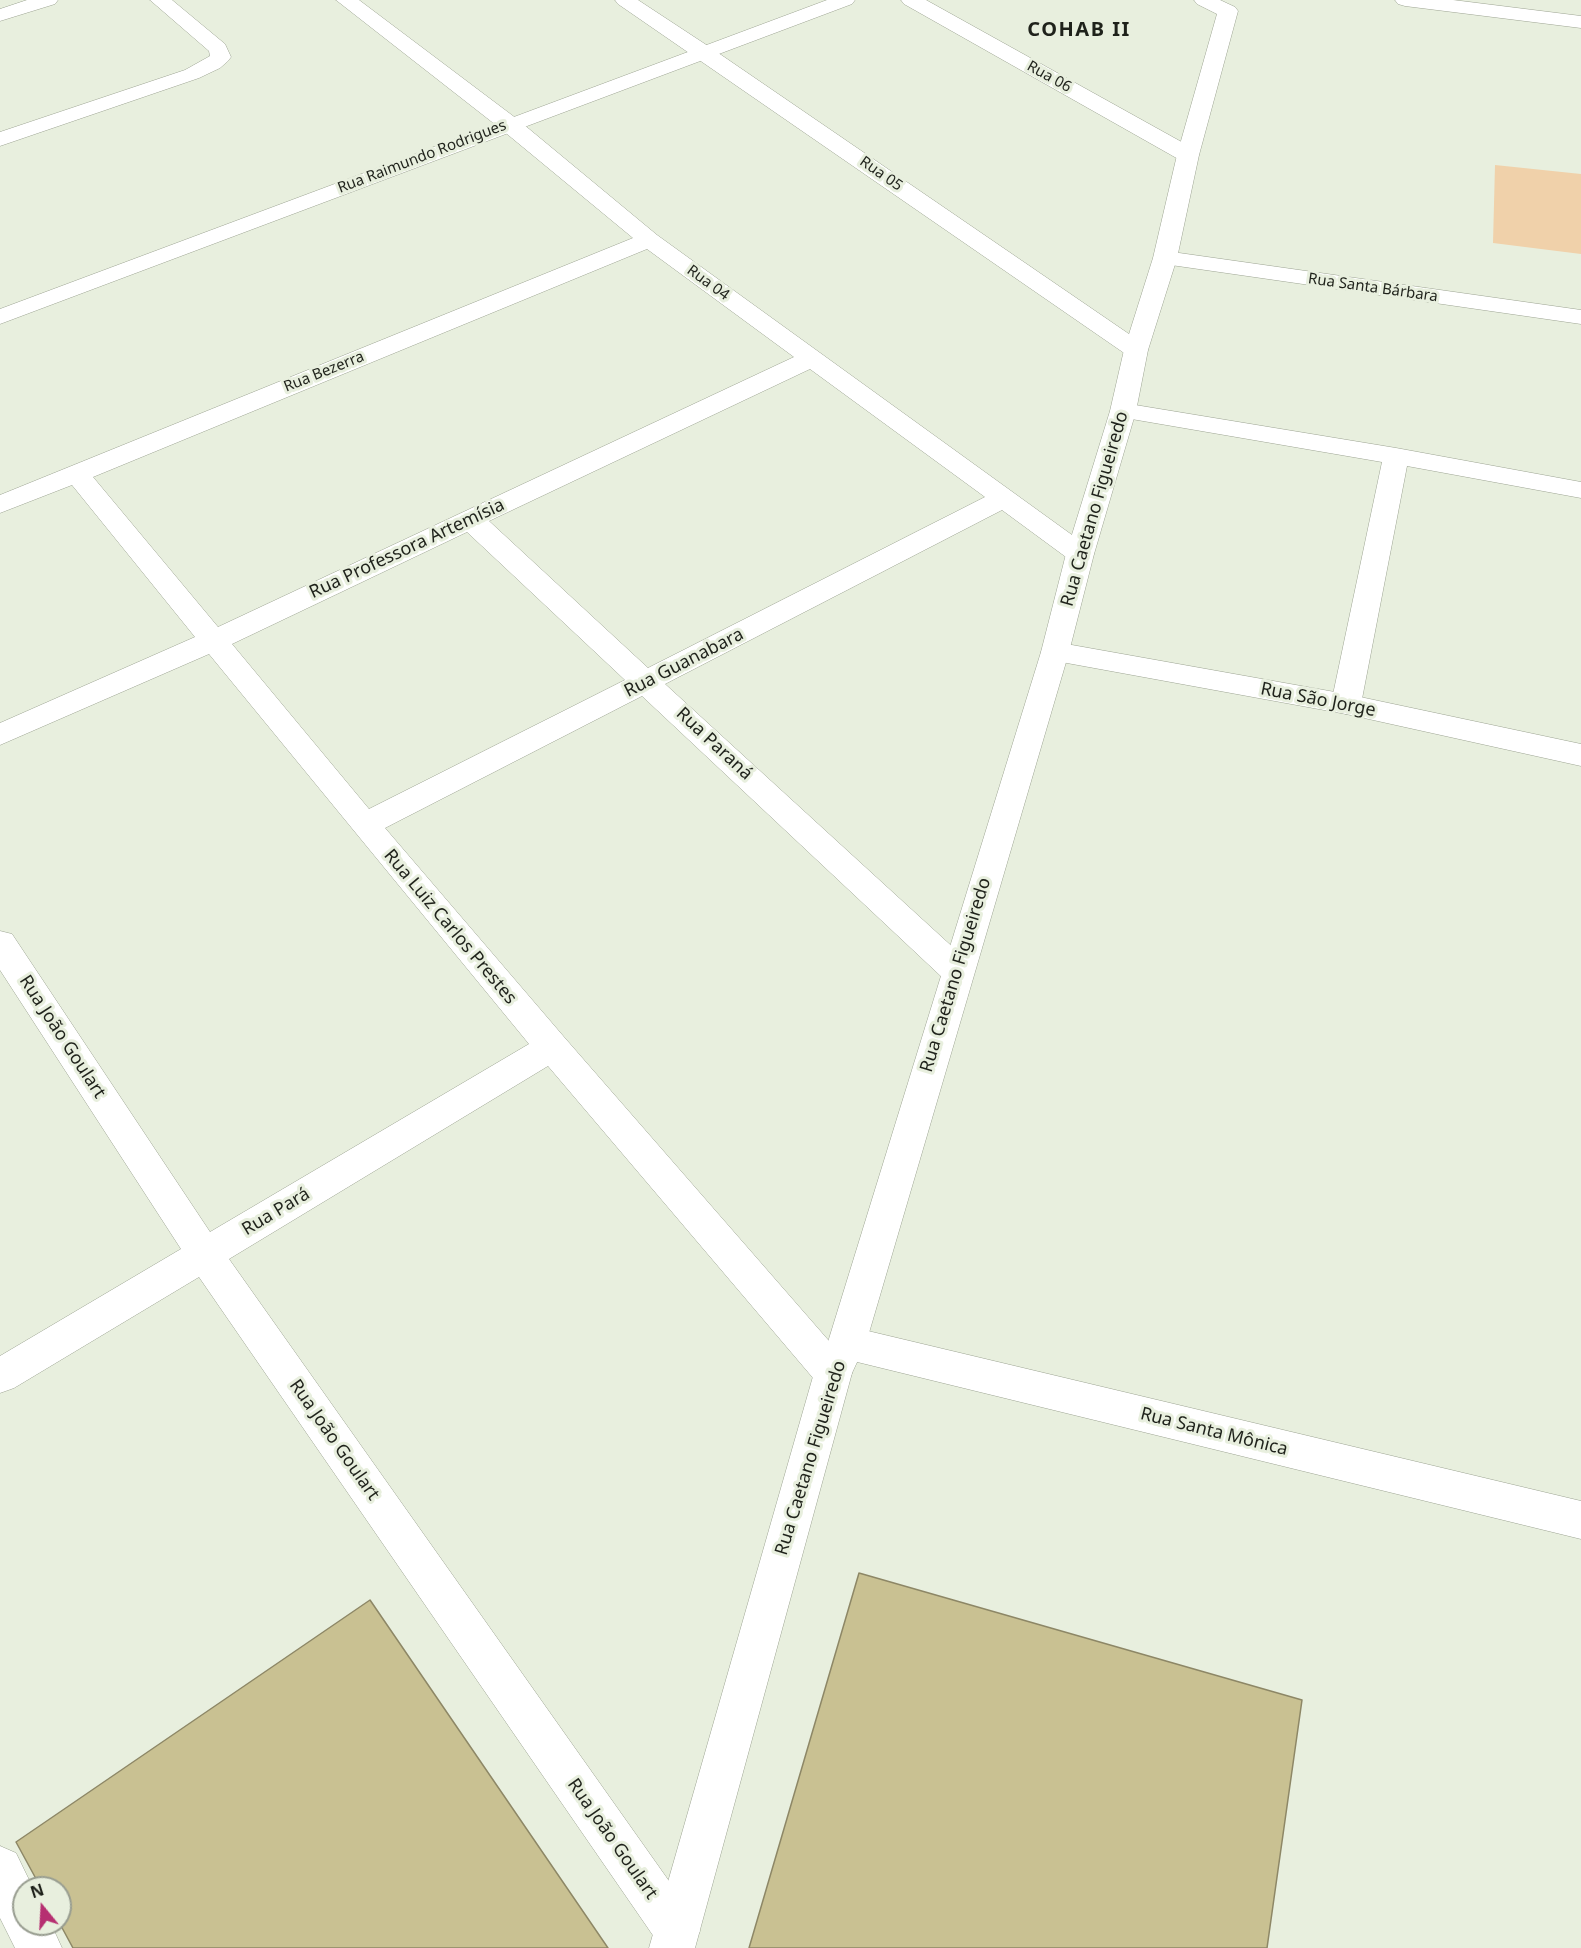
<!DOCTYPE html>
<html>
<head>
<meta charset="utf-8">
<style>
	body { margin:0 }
	#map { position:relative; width:1581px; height:1948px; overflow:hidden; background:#e8efde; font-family:"Noto Sans",sans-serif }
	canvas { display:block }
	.north { position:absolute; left:12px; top:1876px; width:60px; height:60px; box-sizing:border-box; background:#e8efde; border:2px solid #989d90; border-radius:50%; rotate:342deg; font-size:16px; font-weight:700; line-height:24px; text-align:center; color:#1f221b }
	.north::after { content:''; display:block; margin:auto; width:21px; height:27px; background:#b62f71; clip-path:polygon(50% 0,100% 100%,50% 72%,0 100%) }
</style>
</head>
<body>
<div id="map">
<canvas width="1581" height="1948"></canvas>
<div class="north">N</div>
</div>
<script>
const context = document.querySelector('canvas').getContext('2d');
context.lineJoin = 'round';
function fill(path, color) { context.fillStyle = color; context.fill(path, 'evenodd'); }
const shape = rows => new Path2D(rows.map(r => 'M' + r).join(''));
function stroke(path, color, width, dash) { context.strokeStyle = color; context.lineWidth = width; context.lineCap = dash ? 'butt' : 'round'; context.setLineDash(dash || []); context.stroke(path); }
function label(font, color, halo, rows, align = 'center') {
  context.font = font + ' "Noto Sans",sans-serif'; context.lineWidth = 6; context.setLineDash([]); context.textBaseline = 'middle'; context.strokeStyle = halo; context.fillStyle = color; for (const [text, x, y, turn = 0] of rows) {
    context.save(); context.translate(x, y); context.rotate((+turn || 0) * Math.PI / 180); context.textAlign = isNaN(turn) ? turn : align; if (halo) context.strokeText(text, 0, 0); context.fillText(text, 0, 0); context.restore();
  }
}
const green = shape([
	[1495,165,1581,174,1581,254,1493,243]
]);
const building = shape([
	[859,1573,1302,1700,1267,1948,749,1948,859,1573],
	[370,1600,608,1948,73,1948,60,1924,60,1888,41,1888,16,1842,370,1600]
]);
const minor = shape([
	[27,0,58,0,55,4,0,21,0,9,27,0],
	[150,0,172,0,225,44,231,57,228,61,220,68,199,78,0,146,0,132,185,70,210,56,209,51,150,0],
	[336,0,359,0,517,119,657,235,1090,548,1094,554,1090,560,1080,563,1070,560,1002,510,665,684,969,962,973,971,969,980,957,984,945,980,642,696,385,828,564,1037,829,1341,834,1331,847,1326,1581,1501,1581,1539,845,1359,852,1373,847,1385,833,1390,819,1385,548,1066,229,1259,693,1915,700,1931,691,1948,661,1947,199,1277,14,1388,0,1393,0,1356,181,1249,0,970,0,931,12,934,210,1232,529,1044,209,654,0,745,0,723,195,637,72,485,0,513,0,495,633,238,501,129,336,0],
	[647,249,794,357,218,627,93,477,647,249],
	[810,369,985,497,648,668,489,521,810,369],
	[467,532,625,680,369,809,232,644,467,532],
	[615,0,638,0,711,48,1145,345,1148,350,1145,355,1136,357,1127,355,618,4,615,0],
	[901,0,926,0,1196,150,1199,155,1196,160,1188,162,1180,160,904,4,901,0],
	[1165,251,1581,310,1581,324,1157,263,1153,258,1157,253,1165,251],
	[1123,403,1396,448,1581,482,1581,498,1407,466,1361,704,1356,711,1346,714,1336,711,1331,704,1382,462,1114,416,1110,411,1114,406,1123,403],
	[0,1846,16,1853,33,1888,24,1888,24,1924,51,1924,62,1948,15,1948,0,1918,0,1846]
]);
const tertiary = shape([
	[1395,0,1453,0,1581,16,1581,28,1405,6,1398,4,1395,0],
	[1055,642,1346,694,1581,744,1581,766,1346,714,1045,659,1041,652,1045,645,1055,642]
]);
const secondary = shape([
	[827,0,855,0,852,4,0,324,0,309,827,0],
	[1194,0,1220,0,1235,7,1238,11,1199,155,1177,258,1148,350,1136,411,1094,554,1069,652,866,1343,852,1373,695,1948,649,1948,814,1373,828,1342,1041,652,1066,554,1110,411,1124,350,1153,258,1177,155,1217,14,1197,4,1194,0]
]);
const farStreetnames = [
	["Rua 06",1049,77,29],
	["Rua Raimundo Rodrigues",422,157,-21],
	["Rua 05",881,174,35],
	["Rua 04",708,283,36],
	["Rua Santa Bárbara",1373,288,8],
	["Rua Bezerra",324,372,-22]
];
const streetNames = [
	["Rua Caetano Figueiredo",1095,509,-74],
	["Rua Professora Artemísia",407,549,-25],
	["Rua Guanabara",684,663,-27],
	["Rua São Jorge",1318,700,11],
	["Rua Paraná",714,744,43],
	["Rua Luiz Carlos Prestes",450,927,50],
	["Rua Caetano Figueiredo",956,975,-73],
	["Rua João Goulart",62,1037,57],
	["Rua Pará",276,1212,-31],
	["Rua Santa Mônica",1214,1432,14],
	["Rua João Goulart",334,1440,55],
	["Rua Caetano Figueiredo",811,1458,-73],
	["Rua João Goulart",612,1839,55]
];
const farDistrictnames = [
	["COHAB II",1079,30]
];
fill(green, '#f0d1aa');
fill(building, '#c9c192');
stroke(building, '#8d8766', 1.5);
stroke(minor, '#9da493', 1);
stroke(tertiary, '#9da493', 1);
stroke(secondary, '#9da493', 1);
fill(minor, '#fff');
fill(tertiary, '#fff');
fill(secondary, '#fff');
label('15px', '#1f221b', '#e8efde', farStreetnames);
label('18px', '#1f221b', '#e8efde', streetNames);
context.letterSpacing = '1.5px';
label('bold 20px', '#1f221b', '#e8efde', farDistrictnames);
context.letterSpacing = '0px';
</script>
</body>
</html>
